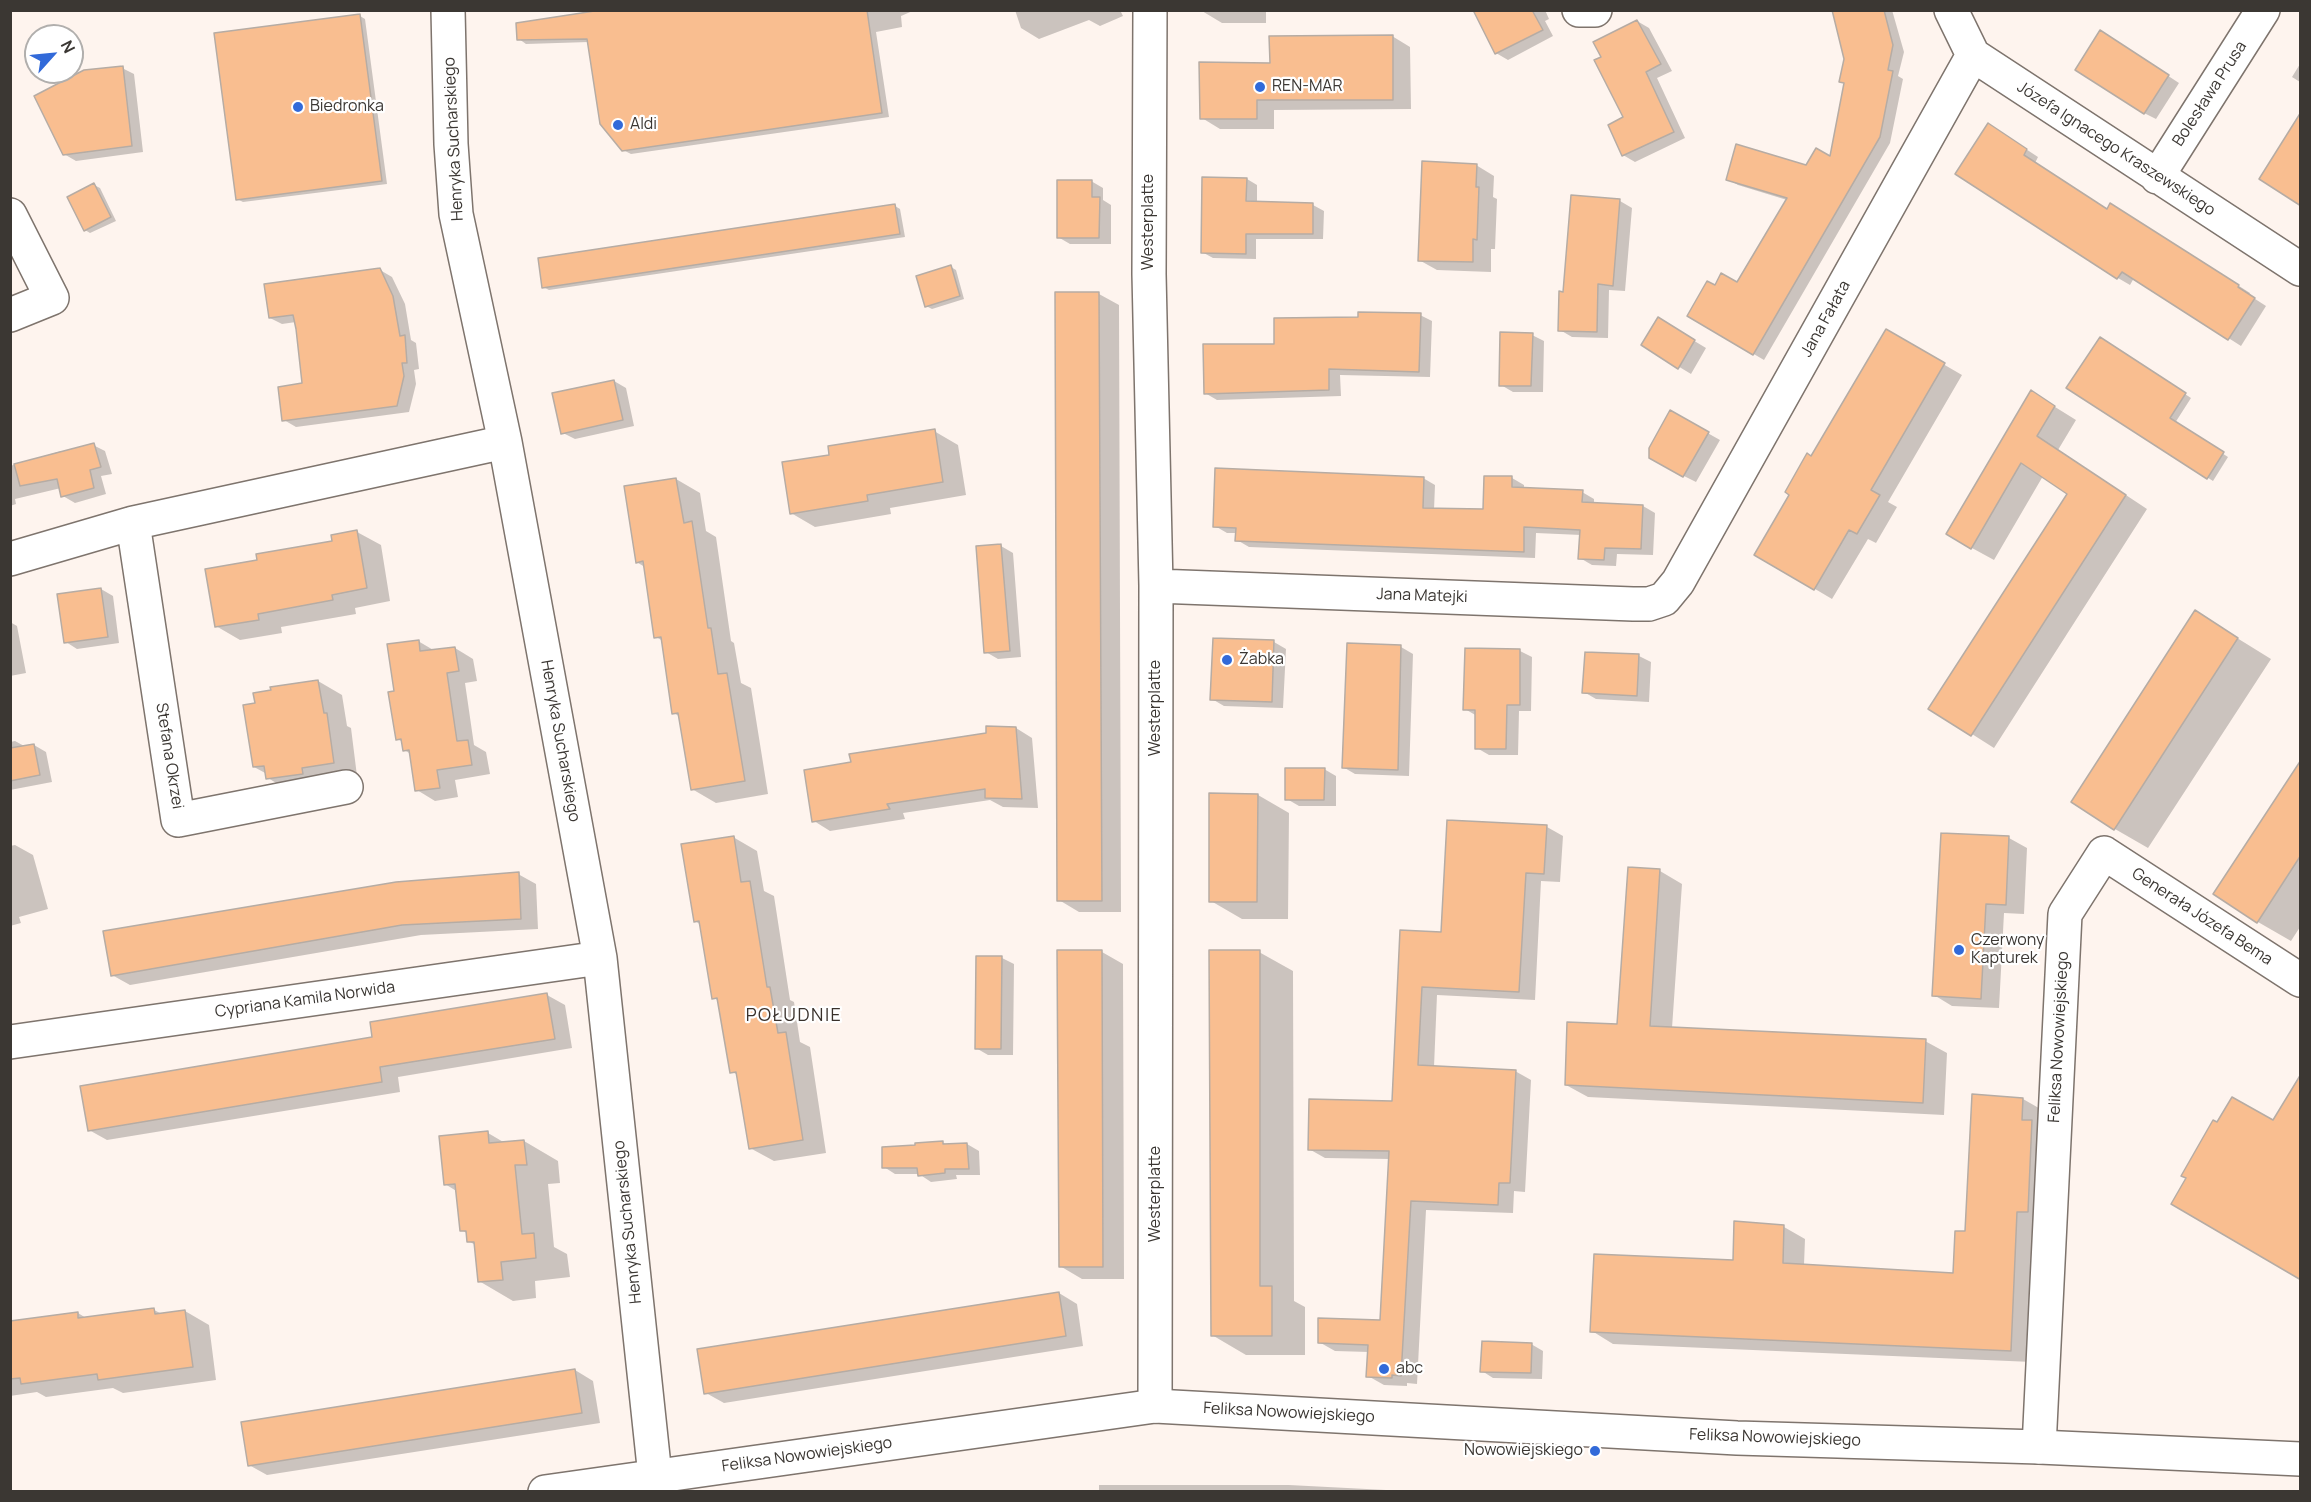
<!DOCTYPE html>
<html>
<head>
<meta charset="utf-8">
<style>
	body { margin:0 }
	#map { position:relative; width:2311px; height:1502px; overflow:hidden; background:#fef4ee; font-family:Manrope,sans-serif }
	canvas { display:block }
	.frame { position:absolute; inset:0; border:12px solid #3b3733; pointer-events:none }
	.north { position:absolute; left:24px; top:24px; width:60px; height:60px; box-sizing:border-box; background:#fff; border:2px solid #b1afad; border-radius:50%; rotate:63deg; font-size:16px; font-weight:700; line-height:24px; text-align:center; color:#3b3733 }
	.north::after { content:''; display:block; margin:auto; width:21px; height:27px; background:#326ad9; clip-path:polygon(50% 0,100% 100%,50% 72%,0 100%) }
</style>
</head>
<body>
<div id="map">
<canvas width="2311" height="1502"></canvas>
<div class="frame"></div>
<div class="north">N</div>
</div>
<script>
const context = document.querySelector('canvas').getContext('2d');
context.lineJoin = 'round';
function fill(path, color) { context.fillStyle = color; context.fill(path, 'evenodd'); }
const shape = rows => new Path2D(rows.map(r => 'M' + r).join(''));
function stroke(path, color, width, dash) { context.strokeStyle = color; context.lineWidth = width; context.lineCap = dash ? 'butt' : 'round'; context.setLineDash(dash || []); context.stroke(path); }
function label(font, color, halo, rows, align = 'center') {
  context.font = font + ' Manrope,sans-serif'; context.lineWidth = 4.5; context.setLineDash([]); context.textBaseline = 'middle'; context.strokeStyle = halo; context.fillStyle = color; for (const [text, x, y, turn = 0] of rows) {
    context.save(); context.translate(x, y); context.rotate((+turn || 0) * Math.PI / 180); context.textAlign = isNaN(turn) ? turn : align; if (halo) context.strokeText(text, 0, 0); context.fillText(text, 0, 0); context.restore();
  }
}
const shadow = shape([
	[612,10,915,10,901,16,902,27,876,32,889,117,631,154,623,150,589,42,526,44,519,39],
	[1015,10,1120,10,1123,16,1100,26,1089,20,1039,39,1021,28],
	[1266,10,1266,23,1222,23,1202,11],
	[1475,10,1545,10,1549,19,1545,21,1553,36,1508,60,1496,53],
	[1833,10,1892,10,1904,52,1898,76,1903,79,1890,143,1764,360,1689,316,1715,287,1738,284,1787,200,1738,185,1727,179,1807,167,1831,158,1846,84,1845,59],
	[360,16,365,19,387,184,243,202,237,199],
	[1637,21,1649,28,1672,71,1657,78,1685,138,1635,162,1623,155,1626,118,1603,57],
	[1392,36,1410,47,1411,109,1274,110,1274,129,1220,129,1202,118,1271,64],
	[2112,39,2179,83,2156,119,2144,113],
	[2300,64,2300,82,2292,77],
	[122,68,134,74,143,152,76,161,64,154],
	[2000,132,2038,157,2035,163,2107,211,2123,212,2250,293,2249,295,2266,306,2241,346,2134,278,2130,285,2118,278,1957,173],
	[1476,165,1494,176,1493,197,1497,199,1495,249,1491,249,1491,272,1437,270,1419,260],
	[1247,179,1257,185,1257,203,1313,205,1324,211,1323,239,1256,239,1256,259,1213,258,1202,252],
	[1091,181,1103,188,1103,200,1111,205,1111,244,1070,244,1058,237],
	[94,185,100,188,116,221,90,233,85,230],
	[1572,197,1620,201,1632,208,1625,291,1609,290,1608,338,1572,337,1560,330],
	[895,206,900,209,905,237,549,290,543,287],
	[951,267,956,270,964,299,932,309,926,306],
	[380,270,392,277,405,304,411,340,416,343,419,369,414,370,416,384,409,412,296,427,284,420,304,384,296,322,282,324,270,318],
	[1099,294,1119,305,1121,912,1079,912,1059,900],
	[1420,315,1432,321,1430,377,1340,375,1341,396,1217,400,1205,393,1276,345,1360,318],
	[1658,319,1706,348,1691,374,1643,345],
	[1886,331,1962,375,1888,502,1897,507,1876,543,1868,539,1832,599,1756,554],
	[1532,335,1544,341,1543,392,1513,392,1501,385],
	[2106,342,2191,398,2175,423,2228,457,2213,481,2068,388],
	[614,381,626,388,634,426,575,439,563,433],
	[2031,392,2076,420,2058,450,2147,509,1994,748,1931,708,2069,493,2043,476,1994,560,1972,548],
	[1670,412,1720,440,1696,482,1662,465],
	[934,431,958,445,966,495,890,508,891,514,815,527,791,513],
	[93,445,105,451,112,474,101,476,106,494,75,503,63,496,61,488,15,499,16,504,10,506,10,466,61,451,64,452],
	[1423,478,1435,485,1434,510,1484,511,1512,478,1524,485,1524,489,1582,492,1594,499,1594,504,1643,506,1655,513,1653,555,1617,554,1616,566,1592,565,1580,558,1581,535,1536,533,1535,558,1249,547,1237,540,1237,533,1227,533,1215,526],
	[676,479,700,493,706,531,716,537,731,641,734,643,741,683,751,688,768,794,716,803,692,789,680,717,674,713,663,641,656,637,645,567,638,563],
	[357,532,381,545,390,601,355,608,356,614,281,627,282,633,240,640,216,626,258,561,334,542],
	[1001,546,1013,553,1021,657,998,659,986,652],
	[101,589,113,596,119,643,77,649,66,642],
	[2195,612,2271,659,2148,848,2115,829],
	[10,622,17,626,26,673,10,676],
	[418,641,435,651,455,648,473,659,477,681,465,683,474,745,486,752,490,774,455,780,458,797,435,801,417,790,411,754,404,750,403,742,397,739,396,692],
	[1274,642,1286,649,1283,708,1224,706,1212,699],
	[1349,644,1401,647,1413,654,1409,776,1355,774,1343,767],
	[1520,651,1532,657,1531,711,1519,711,1518,755,1489,755,1477,748,1477,716,1465,709],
	[1639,656,1651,662,1649,702,1596,699,1584,692],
	[318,681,342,695,347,726,351,728,357,776,291,792,268,778,267,774,254,767,257,704],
	[1016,728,1032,738,1038,808,1003,807,990,800,903,813,905,819,830,831,814,821],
	[15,741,26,747,34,745,46,752,52,782,10,790,10,742],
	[2300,762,2300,927,2291,941,2258,922],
	[1324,769,1336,776,1336,806,1299,806,1287,799],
	[1258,795,1289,813,1288,919,1242,919,1211,901],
	[1448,822,1547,827,1563,836,1560,882,1541,881,1535,1000,1437,995,1434,1067,1515,1071,1531,1080,1525,1192,1514,1191,1513,1213,1426,1210,1417,1384,1407,1383,1407,1386,1384,1385,1368,1376,1369,1352,1335,1351,1319,1342,1381,1322,1390,1159,1325,1158,1309,1149,1393,1103,1401,931,1443,934],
	[733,837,757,851,764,891,774,896,790,1000,794,1002,800,1042,810,1047,826,1153,774,1161,750,1148,738,1075,732,1072,719,1001,714,998,701,925,695,921],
	[2009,838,2027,848,2024,914,2004,913,1999,1008,1952,1006,1934,995],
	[15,845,33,855,48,909,19,917,21,923,10,926,10,846],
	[1630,869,1660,871,1682,884,1672,1028,1925,1041,1947,1053,1944,1115,1588,1097,1566,1085,1619,1026],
	[518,874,536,884,538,929,421,935,130,985,112,975],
	[1102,952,1123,964,1124,1279,1082,1279,1060,1266],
	[1259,952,1293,971,1294,1301,1305,1307,1305,1355,1246,1355,1212,1335],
	[977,957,1002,958,1014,964,1013,1055,988,1055,976,1048],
	[547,995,565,1005,572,1048,398,1077,400,1092,107,1140,89,1130,374,1038],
	[1974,1096,2023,1099,2044,1111,2032,1362,1613,1344,1592,1331,1734,1262,1736,1223,1784,1227,1805,1239,1804,1265,1954,1274,1967,1233],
	[488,1133,505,1143,524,1141,558,1161,560,1183,548,1184,554,1247,567,1254,570,1277,535,1281,536,1298,513,1301,479,1281,475,1245,469,1241,468,1234,462,1230,458,1192,445,1184],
	[942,1142,947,1145,967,1144,979,1151,980,1175,956,1175,957,1179,931,1182,919,1174,895,1174,884,1167],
	[1059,1293,1077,1304,1083,1346,724,1403,706,1393],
	[154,1310,162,1314,185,1311,209,1325,216,1380,123,1393,113,1388,46,1397,37,1392,10,1396,10,1322,78,1313,86,1318],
	[1531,1344,1543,1351,1542,1379,1493,1378,1482,1371],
	[575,1370,593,1381,600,1423,267,1475,249,1465],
	[1099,1485,1289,1485,1425,1492,1099,1492]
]);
const building = shape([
	[601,10,867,10,882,113,622,151,600,124,587,39,517,40,516,23,601,10],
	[1473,10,1532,10,1543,30,1495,54,1473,10],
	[1832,10,1884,10,1893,45,1888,70,1893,71,1880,137,1753,355,1687,316,1707,281,1715,285,1721,273,1737,282,1787,198,1726,180,1736,144,1806,165,1816,148,1830,156,1844,83,1839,82,1844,59,1832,10],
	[360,14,382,181,236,200,214,33,360,14],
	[1637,20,1661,64,1646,72,1674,132,1622,156,1608,125,1623,117,1594,60,1601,57,1593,42,1637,20],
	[2100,30,2169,75,2144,114,2075,70,2100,30],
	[1393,35,1393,100,1257,100,1257,119,1200,119,1199,62,1270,63,1269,36,1393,35],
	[123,66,132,146,63,155,34,96,84,70,123,66],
	[2301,112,2301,206,2259,179,2301,112],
	[1988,123,2027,149,2024,155,2107,209,2110,203,2239,285,2238,287,2255,298,2228,340,2122,272,2117,279,1955,174,1988,123],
	[1422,161,1477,164,1476,187,1479,187,1477,240,1473,239,1473,262,1418,261,1422,161],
	[1202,177,1247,178,1246,201,1313,203,1313,234,1246,234,1246,254,1201,253,1202,177],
	[1057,180,1092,180,1092,197,1100,197,1099,238,1057,238,1057,180],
	[94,183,111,217,84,231,67,197,94,183],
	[1571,195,1620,199,1613,286,1598,284,1597,332,1558,331,1559,291,1563,292,1571,195],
	[895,204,900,234,542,288,538,258,895,204],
	[951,265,960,296,925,307,916,276,951,265],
	[380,268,393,296,400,336,405,335,407,363,402,363,404,376,397,406,282,421,278,387,302,383,296,329,293,315,269,318,264,284,380,268],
	[1055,292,1099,292,1102,901,1057,901,1055,292],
	[1358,312,1421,313,1419,372,1329,369,1329,390,1204,394,1203,344,1274,344,1274,318,1358,317,1358,312],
	[1658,317,1695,340,1678,369,1641,345,1658,317],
	[1886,329,1945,363,1871,490,1880,495,1857,534,1849,530,1814,590,1754,555,1789,495,1785,492,1807,453,1811,456,1886,329],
	[1500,332,1533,333,1531,386,1499,386,1500,332],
	[2100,337,2186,393,2170,418,2224,452,2207,479,2066,388,2100,337],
	[614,380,623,420,561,434,552,393,614,380],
	[2031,390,2055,406,2037,436,2126,495,1971,736,1928,709,2067,494,2021,463,1971,549,1946,534,2031,390],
	[1670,410,1709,432,1683,477,1649,458,1649,448,1670,410],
	[935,429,943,482,867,495,868,501,790,514,782,462,829,455,828,446,935,429],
	[94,443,101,467,90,470,94,488,61,497,57,479,20,486,14,464,94,443],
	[1215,468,1424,477,1423,508,1483,509,1484,476,1512,476,1512,487,1583,490,1582,502,1643,505,1641,549,1605,548,1604,560,1578,559,1580,530,1524,527,1524,552,1235,541,1236,528,1213,527,1215,468],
	[676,478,684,523,692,521,708,628,711,628,718,674,727,673,745,781,691,790,678,713,672,714,661,637,654,638,643,561,636,563,624,486,676,478],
	[357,530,367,588,332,595,333,600,258,614,259,620,215,627,205,569,257,560,256,554,332,541,331,535,357,530],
	[1001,544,1010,651,984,653,976,546,1001,544],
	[101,588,108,637,64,643,57,594,101,588],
	[2195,610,2238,638,2114,830,2071,802,2195,610],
	[1213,638,1274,640,1272,702,1210,700,1213,638],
	[419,640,420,651,455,647,459,671,447,673,457,741,468,740,472,765,437,770,440,788,415,791,409,750,403,751,401,739,396,740,388,692,394,691,387,644,419,640],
	[1347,643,1401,645,1398,770,1342,768,1347,643],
	[1465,648,1520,649,1520,705,1507,705,1506,749,1475,749,1475,710,1463,710,1465,648],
	[1585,652,1639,654,1637,696,1582,693,1585,652],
	[318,680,324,713,327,713,334,763,302,768,303,774,266,779,264,766,253,767,243,705,255,703,253,693,271,690,270,687,318,680],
	[986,726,1016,727,1022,799,985,798,985,789,887,804,890,809,812,822,804,770,851,762,849,754,986,733,986,726],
	[34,744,40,775,10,781,10,748,34,744],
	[2301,760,2301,855,2257,923,2213,894,2301,760],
	[1285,768,1325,768,1324,800,1285,800,1285,768],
	[1209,793,1258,794,1257,902,1209,902,1209,793],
	[1447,820,1547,825,1544,874,1526,873,1519,992,1422,987,1418,1065,1516,1070,1510,1183,1499,1183,1498,1205,1411,1201,1401,1376,1392,1375,1392,1378,1366,1377,1368,1345,1318,1343,1318,1318,1380,1320,1389,1151,1308,1150,1309,1099,1392,1101,1400,930,1441,932,1447,820],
	[1941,833,2009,836,2006,905,1986,904,1981,999,1932,996,1941,833],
	[734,836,741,882,750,881,767,987,770,987,778,1033,786,1032,803,1140,749,1149,736,1072,730,1073,717,998,712,999,699,921,694,922,681,844,734,836],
	[1628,867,1660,869,1650,1026,1926,1039,1923,1103,1565,1085,1567,1022,1617,1024,1628,867],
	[519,872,521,919,402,925,111,976,103,931,396,882,519,872],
	[1057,950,1102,950,1103,1267,1059,1267,1057,950],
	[1209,950,1260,950,1260,1286,1272,1286,1272,1336,1211,1336,1209,950],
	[976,956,1002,956,1001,1049,975,1049,976,956],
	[547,993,555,1039,380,1067,382,1082,88,1131,80,1086,372,1037,370,1022,547,993],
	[2301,1074,2301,1280,2171,1204,2186,1178,2181,1176,2213,1120,2217,1122,2232,1097,2273,1120,2301,1074],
	[1972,1094,2023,1098,2022,1120,2032,1120,2028,1212,2017,1212,2011,1351,1590,1332,1594,1254,1733,1260,1734,1221,1784,1225,1783,1263,1953,1273,1955,1231,1965,1231,1972,1094],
	[488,1131,489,1143,524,1140,527,1165,515,1165,522,1234,534,1233,536,1258,501,1262,503,1280,478,1282,474,1242,467,1242,466,1231,460,1231,455,1184,444,1185,439,1136,488,1131],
	[943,1141,943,1144,967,1143,969,1169,945,1169,945,1173,918,1176,917,1168,882,1168,882,1147,915,1145,915,1143,943,1141],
	[1059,1292,1066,1336,704,1394,697,1349,1059,1292],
	[154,1308,155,1314,185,1310,193,1367,98,1380,97,1374,21,1384,20,1378,10,1379,10,1321,78,1312,78,1318,154,1308],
	[1482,1341,1532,1343,1531,1373,1480,1372,1482,1341],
	[575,1369,582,1413,248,1466,241,1422,575,1369]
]);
const minor = shape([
	[448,10,451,144,456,214,505,442,600,958,655,1476],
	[1150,10,1149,274,1156,586,1155,1406],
	[1579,10,1595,10],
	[1951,10,1973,55,2300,269],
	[2157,177,2263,10],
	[10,215,52,298,10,315],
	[133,523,178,820,346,787],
	[10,559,133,523,505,442],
	[1156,586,1633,604,1649,604,1664,599,1678,582,1973,55],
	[10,1042,600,958],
	[2039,1447,2065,914,2104,853,2300,980]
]);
const tertiary = shape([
	[545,1492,1155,1406,1737,1438,2039,1447,2300,1459]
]);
const markers = [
	[1260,87,6,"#326ad9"],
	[298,107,6,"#326ad9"],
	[618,125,6,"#326ad9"],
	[1227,660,6,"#326ad9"],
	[1959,950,6,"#326ad9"],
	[1384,1369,6,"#326ad9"],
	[1595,1451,6,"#326ad9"]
];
const poiNames = [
	["REN-MAR",1272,87],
	["Biedronka",310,107],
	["Aldi",630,125],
	["Żabka",1239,660],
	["Czerwony",1971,941],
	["Kapturek",1971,959],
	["abc",1396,1369],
	["Nowowiejskiego",1583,1451,"right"]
];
const streetNames = [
	["Bolesława Prusa",2210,94,-57],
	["Henryka Sucharskiego",454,139,-93],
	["Józefa Ignacego Kraszewskiego",2116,149,33],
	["Westerplatte",1149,222,-90],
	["Jana Fałata",1826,319,-61],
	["Jana Matejki",1422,596,2],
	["Westerplatte",1156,708,-90],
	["Henryka Sucharskiego",560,741,80],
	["Stefana Okrzei",169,756,81],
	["Generała Józefa Bema",2202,917,33],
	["Cypriana Kamila Norwida",305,1000,-8],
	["Feliksa Nowowiejskiego",2059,1037,-87],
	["Westerplatte",1156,1194,-90],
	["Henryka Sucharskiego",628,1222,-96],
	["Feliksa Nowowiejskiego",1289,1413,3],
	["Feliksa Nowowiejskiego",1775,1438,2],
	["Feliksa Nowowiejskiego",807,1455,-8]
];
const neighbourhoodNames = [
	["POŁUDNIE",794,1016]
];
fill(shadow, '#0003');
fill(building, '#f9be90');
stroke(building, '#b6aca4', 1.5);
stroke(minor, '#7e746d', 36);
stroke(tertiary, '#7e746d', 36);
stroke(minor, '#fff', 33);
stroke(tertiary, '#fff', 33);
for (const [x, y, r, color] of markers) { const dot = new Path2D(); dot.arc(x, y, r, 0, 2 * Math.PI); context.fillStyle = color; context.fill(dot); stroke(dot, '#fff', 2); }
label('16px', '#3b3733', '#fff', poiNames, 'left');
label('16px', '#3b3733', '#fff', streetNames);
context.letterSpacing = '1.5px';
label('18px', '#39312b', '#fff', neighbourhoodNames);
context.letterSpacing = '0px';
</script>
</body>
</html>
